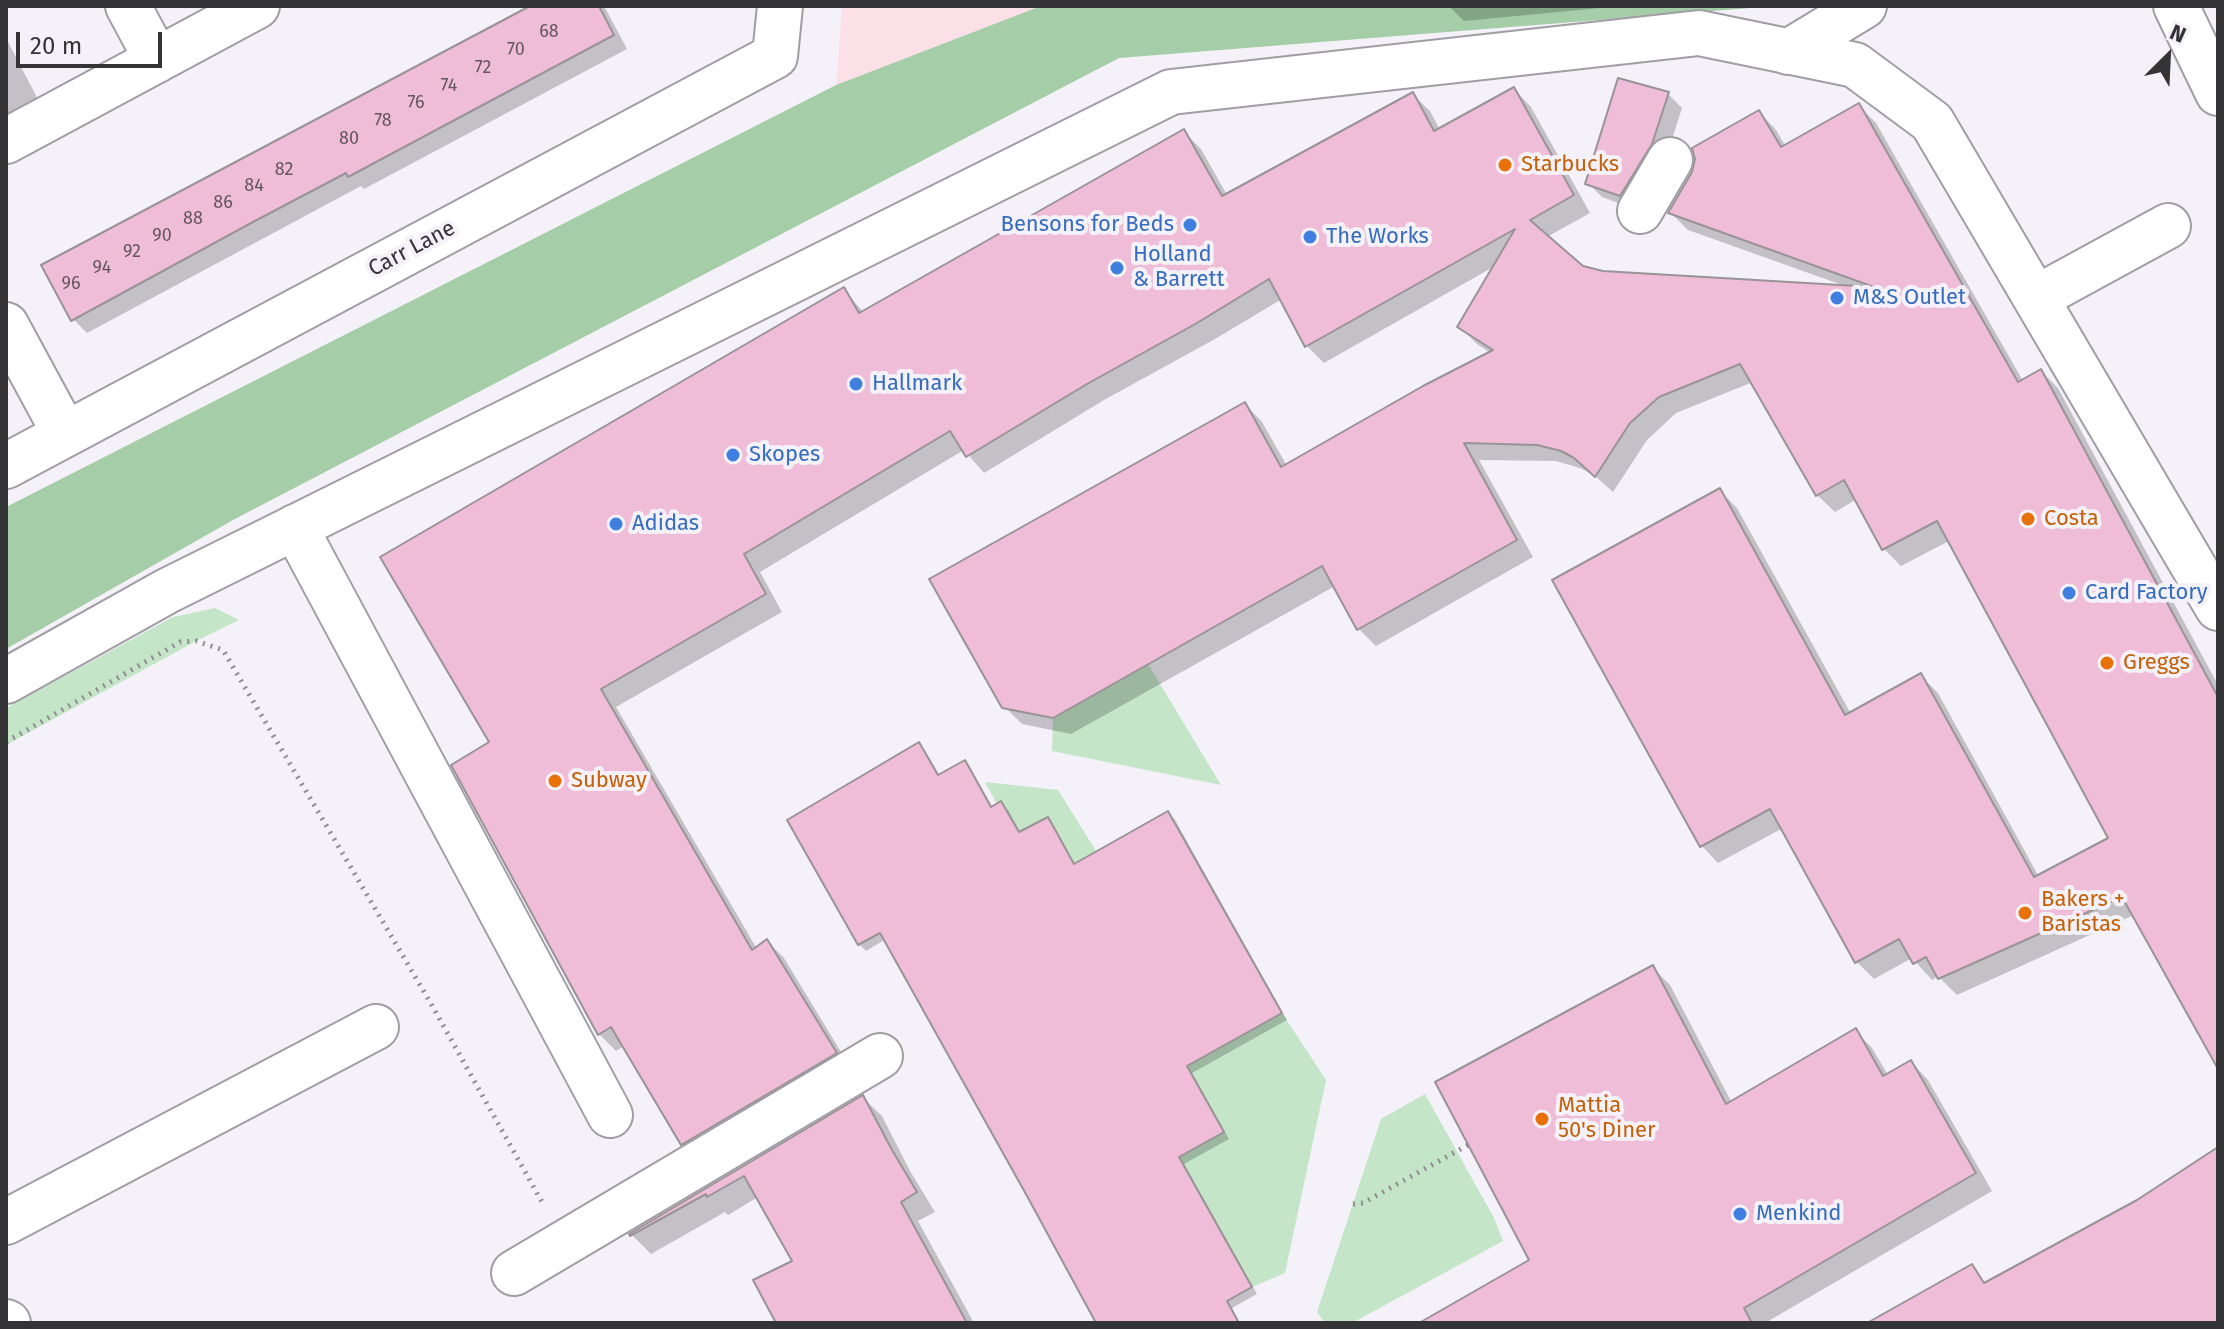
<!DOCTYPE html>
<html>
<head>
<meta charset="utf-8">
<style>
	body { margin:0 }
	#map { position:relative; width:2224px; height:1329px; overflow:hidden; background:#f4f1f8; font-family:"Fira Sans",sans-serif }
	canvas { display:block }
	.frame { position:absolute; inset:0; border:8px solid #343336; pointer-events:none }
	.north { position:absolute; left:2128px; top:16px; width:80px; height:80px; -webkit-text-stroke:6px #f4f1f8; paint-order:stroke; rotate:24deg; font-size:22px; font-weight:700; line-height:32px; text-align:center; color:#343336 }
	.north::after { content:''; display:block; margin:auto; width:28px; height:36px; background:#343336; clip-path:polygon(50% 0,100% 100%,50% 72%,0 100%) }
	.scale { position:absolute; left:16px; top:32px; width:146px; height:36px; box-sizing:border-box; border:4px solid #343336; border-top:0; padding-left:10px; font-size:24px; line-height:28px; white-space:nowrap; color:#343336; -webkit-text-stroke:6px #f4f1f8; paint-order:stroke }
</style>
</head>
<body>
<div id="map">
<canvas width="2224" height="1329"></canvas>
<div class="frame"></div>
<div class="north">N</div>
<div class="scale">20 m</div>
</div>
<script>
const context = document.querySelector('canvas').getContext('2d');
context.lineJoin = 'round';
function fill(path, color) { context.fillStyle = color; context.fill(path, 'evenodd'); }
const shape = rows => new Path2D(rows.map(r => 'M' + r).join(''));
function stroke(path, color, width, dash) { context.strokeStyle = color; context.lineWidth = width; context.lineCap = dash ? 'butt' : 'round'; context.setLineDash(dash || []); context.stroke(path); }
function label(font, color, halo, rows, align = 'center') {
  context.font = font + ' "Fira Sans",sans-serif'; context.lineWidth = 8; context.setLineDash([]); context.textBaseline = 'middle'; context.strokeStyle = halo; context.fillStyle = color; for (const [text, x, y, turn = 0] of rows) {
    context.save(); context.translate(x, y); context.rotate((+turn || 0) * Math.PI / 180); context.textAlign = isNaN(turn) ? turn : align; if (halo) context.strokeText(text, 0, 0); context.fillText(text, 0, 0); context.restore();
  }
}
const industrial = shape([
	[842,6,1041,6,836,85]
]);
const green = shape([
	[215,608,239,620,196,641,6,745,6,708,173,617],
	[1148,664,1221,785,1052,751,1053,718],
	[985,782,1058,790,1096,851,1074,864,1048,817,1019,832,1002,802,997,804],
	[1282,1013,1326,1080,1285,1273,1252,1287,1179,1157,1224,1132,1187,1066],
	[1425,1094,1494,1218,1503,1241,1352,1323,1325,1323,1317,1312,1381,1119]
]);
const forest = shape([
	[1041,6,1776,6,1119,58,233,520,6,649,6,507,836,85]
]);
const shadow = shape([
	[533,6,604,6,627,49,364,189,361,186,87,333,73,319],
	[1449,6,1611,6,1611,7,1464,21],
	[6,38,45,113,6,133],
	[1514,89,1531,107,1590,213,1547,237,1582,268,1602,273,1845,286,1688,230,1670,212,1759,112,1776,130,1786,147,1859,106,1876,123,2023,381,2041,371,2058,388,2218,685,2218,1063,2134,915,1957,995,1938,976,1932,980,1912,958,1874,979,1857,962,1783,828,1718,863,1701,845,1719,490,1737,508,1851,714,1921,676,1938,693,2039,877,2111,839,1949,541,1901,566,1884,549,1857,499,1835,512,1817,495,1753,382,1676,413,1647,440,1613,492,1594,475,1580,468,1556,461,1479,460,1533,557,1376,646,1359,629,1335,586,1071,734,1022,724,1004,706,1245,404,1262,422,1287,466,1491,353,1477,344,1460,327,1495,266,1324,363,1307,346,1282,299,1215,339,1104,400,984,473,964,450,760,572,782,612,616,707,757,949,767,941,784,958,852,1070,700,1161,683,1144,624,1046,616,1051,599,1034,492,743,844,290,864,313,1184,132,1201,149,1227,195,1412,94,1430,111,1440,130],
	[1668,94,1682,108,1666,158,1634,209,1602,197,1588,183],
	[919,744,925,751,940,776,964,763,971,769,993,808,1001,804,1008,810,1021,834,1047,819,1054,826,1075,865,1168,813,1175,820,1287,1020,1192,1073,1229,1139,1184,1164,1257,1294,1232,1308,1240,1323,1098,1323,886,939,866,951,859,944],
	[1653,968,1670,985,1732,1103,1855,1031,1872,1048,1888,1075,1911,1062,1928,1080,1992,1191,1765,1323,1421,1323,1532,1261],
	[863,1098,882,1116,910,1171,935,1212,918,1221,974,1323,779,1323,795,1262,758,1197,728,1215,725,1212,651,1254,632,1235]
]);
const building = shape([
	[530,6,599,6,614,35,348,177,346,173,253,222,71,321,41,265,530,6],
	[1618,78,1669,92,1652,144,1620,196,1585,184,1618,78],
	[1514,87,1574,195,1530,220,1583,266,1603,271,1874,287,1668,213,1692,172,1695,159,1692,148,1759,110,1781,147,1859,103,2018,382,2041,369,2218,697,2218,1069,2122,897,1938,979,1926,957,1913,964,1899,939,1855,963,1770,809,1700,847,1552,580,1720,488,1845,715,1921,673,2034,877,2108,838,1937,521,1882,550,1844,480,1816,496,1740,364,1659,397,1630,423,1595,477,1574,458,1561,451,1537,445,1464,443,1517,540,1357,630,1322,566,1053,718,1002,708,929,579,1245,402,1281,467,1423,386,1493,350,1457,327,1515,229,1305,347,1269,279,1197,323,1087,384,966,457,950,431,744,554,766,594,601,689,752,950,767,939,837,1053,681,1145,611,1027,598,1035,451,765,489,742,380,557,844,287,859,313,1184,129,1222,196,1413,92,1434,131,1514,87],
	[919,742,938,775,965,760,991,807,1001,801,1019,832,1048,817,1074,864,1168,811,1282,1013,1187,1066,1224,1132,1179,1157,1252,1287,1227,1301,1239,1323,1096,1323,1027,1196,880,933,858,945,787,820,919,742],
	[1653,965,1726,1104,1856,1028,1883,1076,1911,1060,1976,1173,1744,1308,1752,1323,1419,1323,1529,1260,1435,1082,1653,965],
	[863,1095,892,1150,917,1192,901,1202,967,1323,776,1323,753,1280,792,1261,744,1176,707,1197,706,1194,630,1236,629,1234,863,1095],
	[2218,1147,2218,1323,1867,1323,1972,1264,1984,1283,2137,1200,2218,1147]
]);
const path = shape([
	[6,742,180,642,196,641,223,650,430,1002,542,1202],
	[1353,1204,1363,1203,1468,1145]
]);
const minor = shape([
	[128,6,157,60],
	[2176,6,2218,93],
	[1788,52,1864,6],
	[6,141,257,6],
	[1640,211,1670,160],
	[2036,298,2168,226],
	[6,325,65,434],
	[6,466,775,56,780,6],
	[295,527,610,1115],
	[6,681,167,591,1171,92,1699,33,1855,65,1932,122,2218,608],
	[6,1222,376,1027],
	[514,1273,880,1056],
	[6,1322,8,1323]
]);
const markers = [
	[1505,165,8,"#e8710a"],
	[1190,225,8,"#3f7fe0"],
	[1310,237,8,"#3f7fe0"],
	[1117,268,8,"#3f7fe0"],
	[1837,298,8,"#3f7fe0"],
	[856,384,8,"#3f7fe0"],
	[733,455,8,"#3f7fe0"],
	[2028,519,8,"#e8710a"],
	[616,524,8,"#3f7fe0"],
	[2069,593,8,"#3f7fe0"],
	[2107,663,8,"#e8710a"],
	[555,781,8,"#e8710a"],
	[2025,913,8,"#e8710a"],
	[1542,1119,8,"#e8710a"],
	[1740,1214,8,"#3f7fe0"]
];
const numberNames = [
	["68",549,32],
	["70",516,50],
	["72",483,68],
	["74",449,86],
	["76",416,103],
	["78",383,121],
	["80",349,139],
	["82",284,170],
	["84",254,186],
	["86",223,203],
	["88",193,219],
	["90",162,236],
	["92",132,252],
	["94",102,268],
	["96",71,284]
];
const foodNames = [
	["Starbucks",1521,165],
	["Costa",2044,519],
	["Greggs",2123,663],
	["Subway",571,781],
	["Bakers +",2041,900],
	["Baristas",2041,925],
	["Mattia",1558,1106],
	["50's Diner",1558,1131]
];
const shopNames = [
	["Bensons for Beds",1174,225,"right"],
	["The Works",1326,237],
	["Holland",1133,255],
	["& Barrett",1133,280],
	["M&S Outlet",1853,298],
	["Hallmark",872,384],
	["Skopes",749,455],
	["Adidas",632,524],
	["Card Factory",2085,593],
	["Menkind",1756,1214]
];
const streetNames = [
	["Carr Lane",412,249,-28]
];
fill(industrial, '#fbe1e7');
fill(green, '#c4e5c7');
fill(forest, '#a5cea8');
fill(shadow, '#0003');
fill(building, '#f0bdd8');
stroke(building, '#999396', 2);
stroke(minor, '#a09ea4', 48);
stroke(path, '#908e93', 5, [2, 6]);
stroke(minor, '#fff', 44);
for (const [x, y, r, color] of markers) { const dot = new Path2D(); dot.arc(x, y, r, 0, 2 * Math.PI); context.fillStyle = color; context.fill(dot); stroke(dot, '#f4f1f8', 3); }
label('18px', '#63565e', null, numberNames);
label('22px', '#c56008', '#f4f1f8', foodNames, 'left');
label('22px', '#366cbe', '#f4f1f8', shopNames, 'left');
label('22px', '#343336', '#f4f1f8', streetNames);
</script>
</body>
</html>
